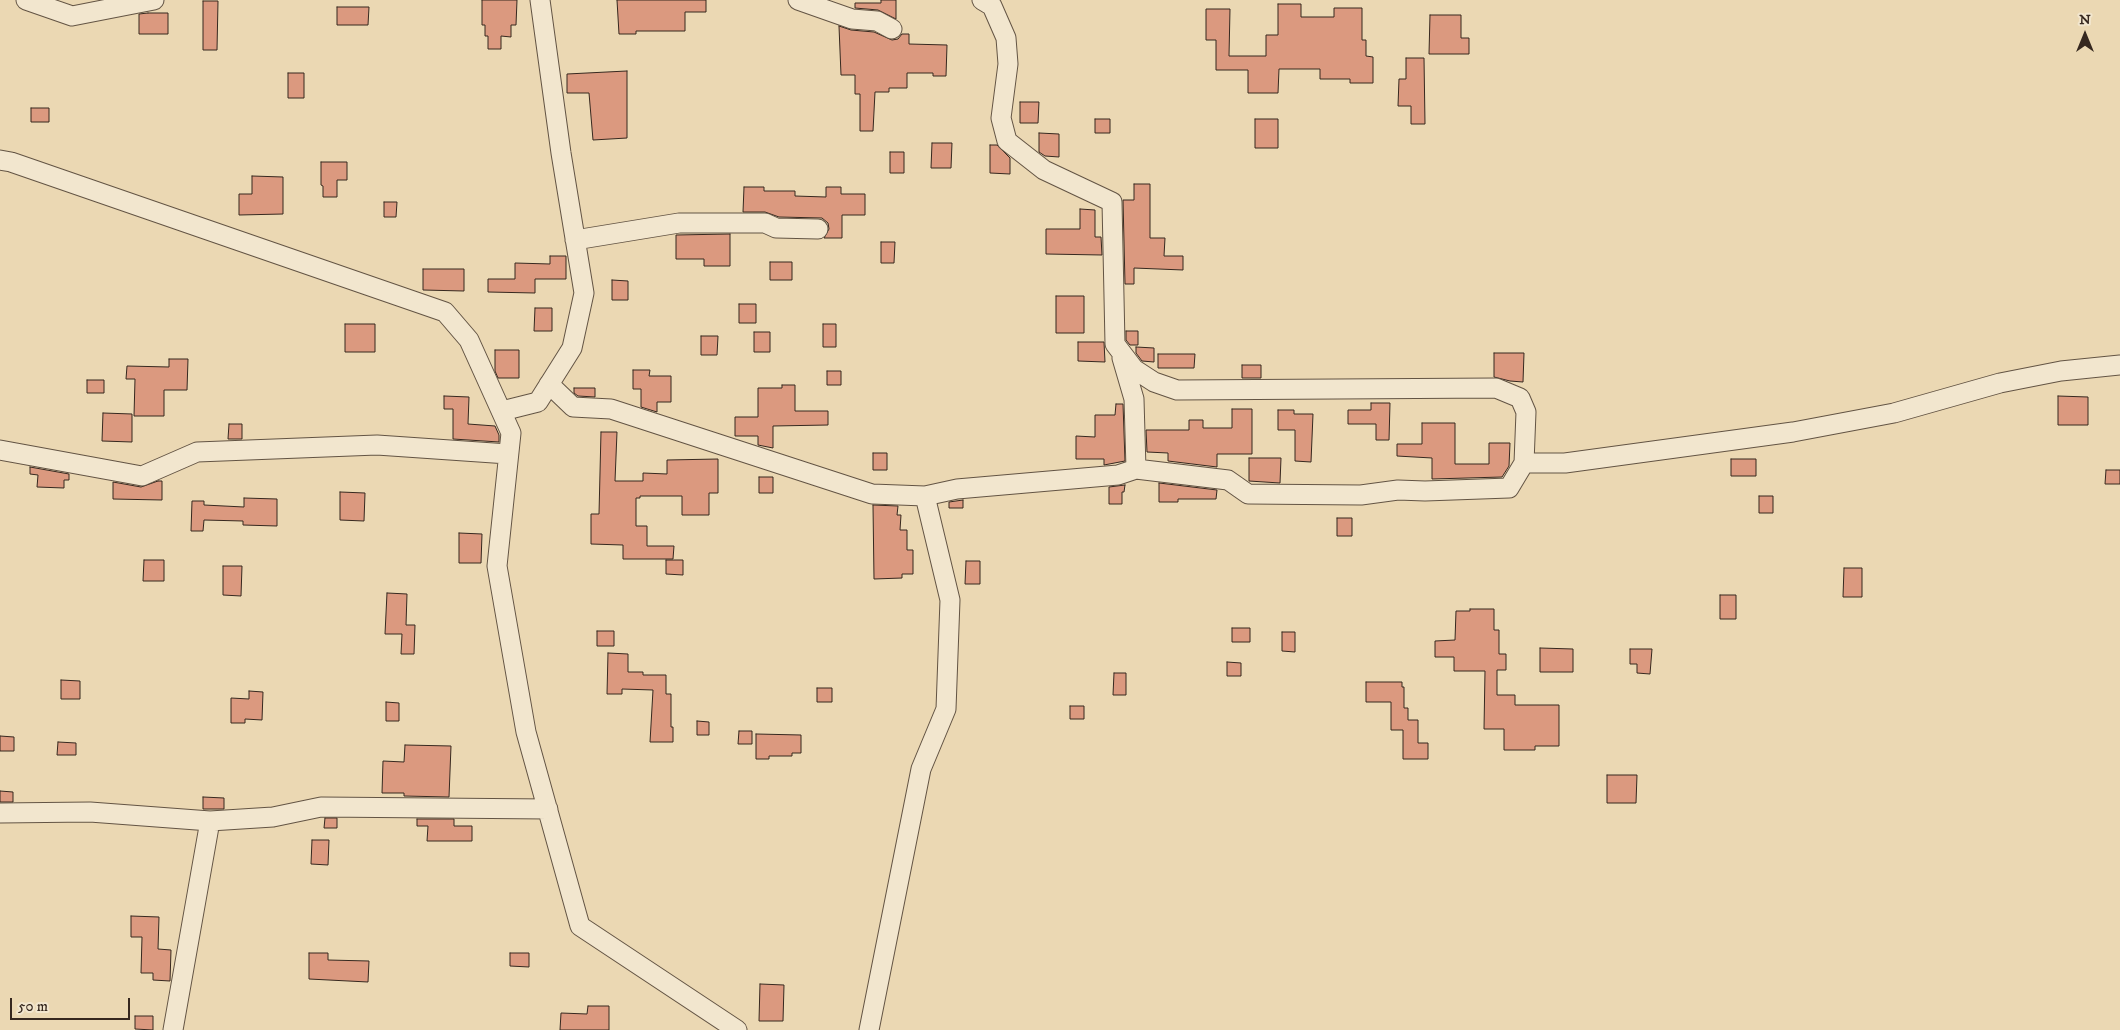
<!DOCTYPE html>
<html>
<head>
<meta charset="utf-8">
<style>
	body { margin:0 }
	#map { position:relative; width:2120px; height:1030px; overflow:hidden; background:#ebd8b3; font-family:"IM FELL DW Pica",serif }
	canvas { display:block }
	.north { position:absolute; left:2060px; top:10px; width:50px; height:50px; -webkit-text-stroke:4px #f2e6ce; paint-order:stroke; rotate:0deg; font-size:14px; font-weight:700; line-height:20px; text-align:center; color:#36281f }
	.north::after { content:''; display:block; margin:auto; width:18px; height:22px; background:#36281f; clip-path:polygon(50% 0,100% 100%,50% 72%,0 100%) }
	.scale { position:absolute; left:10px; top:998px; width:120px; height:22px; box-sizing:border-box; border:2px solid #36281f; border-top:0; padding-left:6px; font-size:15px; line-height:18px; white-space:nowrap; color:#36281f; -webkit-text-stroke:4px #f2e6ce; paint-order:stroke }
</style>
</head>
<body>
<div id="map">
<canvas width="2120" height="1030"></canvas>
<div class="north">N</div>
<div class="scale">50 m</div>
</div>
<script>
const context = document.querySelector('canvas').getContext('2d');
context.lineJoin = 'round';
function fill(path, color) { context.fillStyle = color; context.fill(path, 'evenodd'); }
const shape = rows => new Path2D(rows.map(r => 'M' + r).join(''));
function stroke(path, color, width, dash) { context.strokeStyle = color; context.lineWidth = width; context.lineCap = dash ? 'butt' : 'round'; context.setLineDash(dash || []); context.stroke(path); }
const building = shape([
	[482,0,517,0,516,25,511,25,511,37,501,36,501,49,488,49,488,36,485,36,485,25,482,25,482,0],
	[617,0,706,0,706,12,685,12,685,31,636,31,636,34,619,34,617,0],
	[881,0,896,0,896,19,878,10,855,8,855,3,881,3,881,0],
	[203,1,218,1,217,50,203,50,203,1],
	[1278,4,1301,4,1301,17,1334,17,1334,8,1362,8,1362,40,1366,40,1366,56,1373,57,1373,83,1350,83,1350,79,1320,79,1320,69,1279,69,1278,93,1248,93,1248,70,1216,70,1216,40,1206,40,1206,9,1230,9,1229,56,1266,56,1266,35,1278,35,1278,4],
	[337,7,369,7,368,25,337,25,337,7],
	[148,13,168,13,168,34,139,34,139,14,148,13],
	[1430,15,1461,15,1461,38,1469,38,1469,54,1429,54,1430,15],
	[839,26,851,30,874,32,892,40,898,39,902,34,909,34,909,44,947,45,946,76,933,76,933,73,907,73,907,88,889,88,889,92,875,92,873,131,860,131,860,94,855,94,855,75,841,75,839,26],
	[1406,58,1424,58,1425,124,1411,124,1411,106,1398,106,1399,79,1406,79,1406,58],
	[627,71,627,138,593,140,589,93,567,93,567,74,627,71],
	[288,73,304,73,304,98,288,98,288,73],
	[1020,102,1039,102,1038,123,1020,123,1020,102],
	[31,108,49,108,49,122,31,122,31,108],
	[1095,119,1110,119,1110,133,1095,133,1095,119],
	[1255,119,1278,119,1278,148,1255,148,1255,119],
	[1039,133,1059,134,1059,157,1045,156,1039,152,1039,133],
	[932,143,952,143,951,168,931,168,932,143],
	[990,145,997,145,1010,158,1010,174,990,173,990,145],
	[890,152,904,152,904,173,890,173,890,152],
	[321,162,347,162,347,180,337,180,337,197,323,197,323,186,321,185,321,162],
	[252,176,283,177,283,214,239,215,239,194,252,194,252,176],
	[1134,184,1150,184,1150,238,1165,238,1164,256,1183,256,1183,270,1134,268,1134,284,1125,284,1123,200,1134,200,1134,184],
	[744,187,764,187,764,191,795,191,795,196,826,197,826,187,841,187,841,194,865,194,865,215,842,215,842,238,824,238,829,229,828,223,822,218,779,217,765,212,743,212,744,187],
	[384,202,397,202,396,217,384,217,384,202],
	[1080,209,1095,210,1095,237,1101,237,1102,255,1046,254,1046,229,1080,229,1080,209],
	[730,234,730,266,704,266,704,259,676,259,676,235,730,234],
	[881,242,895,242,894,263,881,263,881,242],
	[550,256,566,256,566,279,535,279,535,293,488,292,488,279,515,279,515,263,550,264,550,256],
	[770,262,792,262,792,280,770,280,770,262],
	[423,269,464,269,464,291,423,290,423,269],
	[612,280,628,281,628,300,612,300,612,280],
	[1056,296,1084,296,1084,333,1056,333,1056,296],
	[739,304,756,304,756,323,739,323,739,304],
	[535,308,552,308,552,331,534,331,535,308],
	[345,324,375,324,375,352,345,352,345,324],
	[823,324,836,324,836,347,823,347,823,324],
	[1126,331,1138,331,1138,345,1130,345,1126,340,1126,331],
	[754,332,770,332,770,352,754,352,754,332],
	[701,336,718,336,717,355,701,355,701,336],
	[1078,342,1104,342,1105,362,1078,361,1078,342],
	[1136,347,1154,348,1154,362,1142,361,1136,353,1136,347],
	[495,350,519,350,519,378,498,378,495,371,495,350],
	[1494,353,1524,353,1523,382,1510,381,1494,377,1494,353],
	[1158,354,1195,354,1194,368,1158,368,1158,354],
	[169,359,188,359,187,390,164,390,164,416,134,416,135,379,126,379,127,366,169,367,169,359],
	[1242,365,1261,365,1261,378,1242,378,1242,365],
	[633,370,650,370,649,376,671,376,671,402,657,402,657,412,641,407,641,389,633,389,633,370],
	[827,371,841,371,841,385,827,385,827,371],
	[87,380,104,380,104,393,87,393,87,380],
	[782,385,795,385,795,411,828,411,828,425,773,426,773,448,758,445,758,436,735,436,735,417,758,417,758,388,782,388,782,385],
	[574,388,595,388,595,397,578,396,574,393,574,388],
	[444,396,469,397,468,424,495,426,499,435,499,442,453,439,453,409,444,409,444,396],
	[2058,396,2088,397,2088,425,2058,425,2058,396],
	[1371,403,1390,403,1389,440,1376,440,1376,424,1348,424,1348,410,1371,410,1371,403],
	[1116,404,1123,404,1125,461,1104,465,1104,459,1076,459,1076,436,1095,437,1095,415,1115,415,1116,404],
	[1232,409,1252,409,1252,454,1217,454,1217,467,1168,461,1168,453,1147,452,1146,430,1189,430,1189,420,1203,420,1203,428,1232,428,1232,409],
	[1278,410,1294,410,1294,414,1313,414,1311,462,1295,461,1295,430,1278,430,1278,410],
	[103,413,132,414,132,442,102,441,103,413],
	[1422,423,1455,423,1455,464,1489,464,1489,443,1510,443,1509,466,1502,477,1432,479,1432,458,1397,456,1397,444,1422,444,1422,423],
	[229,424,242,424,242,439,228,439,229,424],
	[601,432,617,432,615,481,643,481,643,473,667,474,667,460,718,459,718,493,709,493,709,515,682,515,682,496,640,496,640,498,636,498,636,526,647,526,647,546,674,546,673,559,623,559,623,545,591,544,591,514,599,514,601,432],
	[873,453,887,453,887,470,873,470,873,453],
	[1249,458,1281,458,1280,483,1249,481,1249,458],
	[1731,459,1756,459,1756,476,1731,476,1731,459],
	[30,467,69,474,69,480,64,480,64,488,37,487,38,475,30,474,30,467],
	[2106,470,2120,470,2120,484,2105,484,2106,470],
	[759,477,773,477,773,493,759,493,759,477],
	[158,481,162,481,162,500,113,499,113,482,141,487,158,481],
	[1159,483,1217,490,1216,499,1178,499,1178,502,1159,502,1159,483],
	[1125,485,1124,492,1122,492,1122,504,1109,504,1109,487,1125,485],
	[340,492,365,493,364,521,340,520,340,492],
	[1759,496,1773,496,1773,513,1759,513,1759,496],
	[244,498,277,499,277,526,243,525,243,521,204,520,203,531,191,531,192,501,204,501,204,505,244,507,244,498],
	[963,500,963,508,949,508,949,502,963,500],
	[873,505,898,506,897,515,901,515,900,530,907,530,907,550,913,550,913,574,902,574,902,578,874,579,873,505],
	[1337,518,1352,518,1352,536,1337,536,1337,518],
	[459,533,482,534,481,563,459,563,459,533],
	[144,560,164,560,164,581,143,581,144,560],
	[666,560,683,560,683,575,666,574,666,560],
	[966,561,980,561,980,584,965,584,966,561],
	[223,566,242,566,241,596,223,595,223,566],
	[1844,568,1862,568,1862,597,1843,597,1844,568],
	[387,593,407,594,406,625,415,625,414,654,401,654,402,634,385,634,387,593],
	[1720,595,1736,595,1736,619,1720,619,1720,595],
	[1470,609,1494,609,1494,630,1499,630,1499,654,1506,654,1506,670,1497,670,1497,695,1515,695,1515,705,1559,705,1559,746,1535,746,1535,750,1504,750,1504,729,1484,729,1485,671,1454,671,1454,657,1435,657,1435,641,1455,640,1456,611,1470,611,1470,609],
	[1232,628,1250,628,1250,642,1232,642,1232,628],
	[597,631,614,631,614,646,597,646,597,631],
	[1282,632,1295,632,1295,652,1282,651,1282,632],
	[1540,648,1573,649,1573,672,1540,672,1540,648],
	[1630,649,1652,649,1650,674,1637,673,1637,664,1630,664,1630,649],
	[608,653,628,654,628,672,643,672,643,675,666,675,666,694,671,694,671,727,673,727,673,742,650,742,653,690,622,689,622,694,607,694,608,653],
	[1227,662,1241,663,1241,676,1227,676,1227,662],
	[1114,673,1126,673,1126,695,1113,695,1114,673],
	[61,680,80,681,80,699,61,699,61,680],
	[1366,682,1402,682,1402,687,1404,687,1404,708,1408,708,1408,720,1418,720,1418,743,1428,743,1428,759,1403,759,1403,730,1391,730,1391,702,1366,702,1366,682],
	[817,688,832,688,832,702,817,702,817,688],
	[249,691,263,692,262,720,245,719,245,723,231,723,231,698,249,699,249,691],
	[386,702,399,703,399,721,386,721,386,702],
	[1070,706,1084,706,1084,719,1070,719,1070,706],
	[697,721,709,722,709,735,697,735,697,721],
	[739,731,752,731,752,744,738,744,739,731],
	[756,734,801,735,801,753,792,753,792,756,769,756,769,759,756,759,756,734],
	[0,736,14,737,14,751,0,751,0,736],
	[58,742,76,743,76,755,57,755,58,742],
	[405,745,451,746,449,797,404,796,404,793,382,793,383,761,404,762,405,745],
	[1607,775,1637,775,1636,803,1607,803,1607,775],
	[0,791,13,792,13,802,0,802,0,791],
	[203,797,224,798,224,809,203,809,203,797],
	[325,818,337,818,337,828,324,828,325,818],
	[417,819,454,819,454,826,472,826,472,841,427,841,428,826,417,826,417,819],
	[312,840,329,840,328,865,311,864,312,840],
	[131,916,159,917,158,949,171,950,170,981,153,980,153,973,141,973,142,937,131,937,131,916],
	[309,953,328,953,328,960,369,961,368,982,309,979,309,953],
	[510,953,529,953,529,967,510,966,510,953],
	[760,984,784,985,783,1021,759,1021,760,984],
	[588,1006,609,1006,609,1030,560,1030,561,1013,587,1014,588,1006],
	[135,1016,153,1016,153,1030,135,1029,135,1016]
]);
const minor = shape([
	[26,0,72,16,154,0],
	[798,0,852,19,877,21,892,29],
	[982,0,992,6,1006,38,1008,64,1001,118,1007,141,1044,170,1112,202,1115,344,1134,369,1154,382,1177,390,1496,388,1520,398,1526,412,1524,463,1565,463,1793,432,1894,413,2000,383,2061,371,2120,365],
	[0,160,11,162,445,312,469,340,511,433,497,566,526,732,580,926,737,1030],
	[575,240,679,223,765,223,776,228,818,229],
	[1122,358,1134,399,1136,469],
	[549,384,573,407,611,409,872,494,925,496,957,489,1118,475,1136,469,1228,480,1248,494,1361,495,1398,490,1425,491,1509,488,1524,463],
	[502,411,538,402,572,348,584,293,561,153,540,0],
	[0,450,142,476,197,452,377,445,508,454],
	[0,813,90,812,210,821,273,817,321,807,548,809],
	[173,1030,210,821],
	[869,1030,921,769,946,709,950,600,925,496]
]);
fill(building, '#db997f');
stroke(building, '#36281f', 1);
stroke(minor, '#635444', 21);
stroke(minor, '#f2e6ce', 19);
</script>
</body>
</html>
